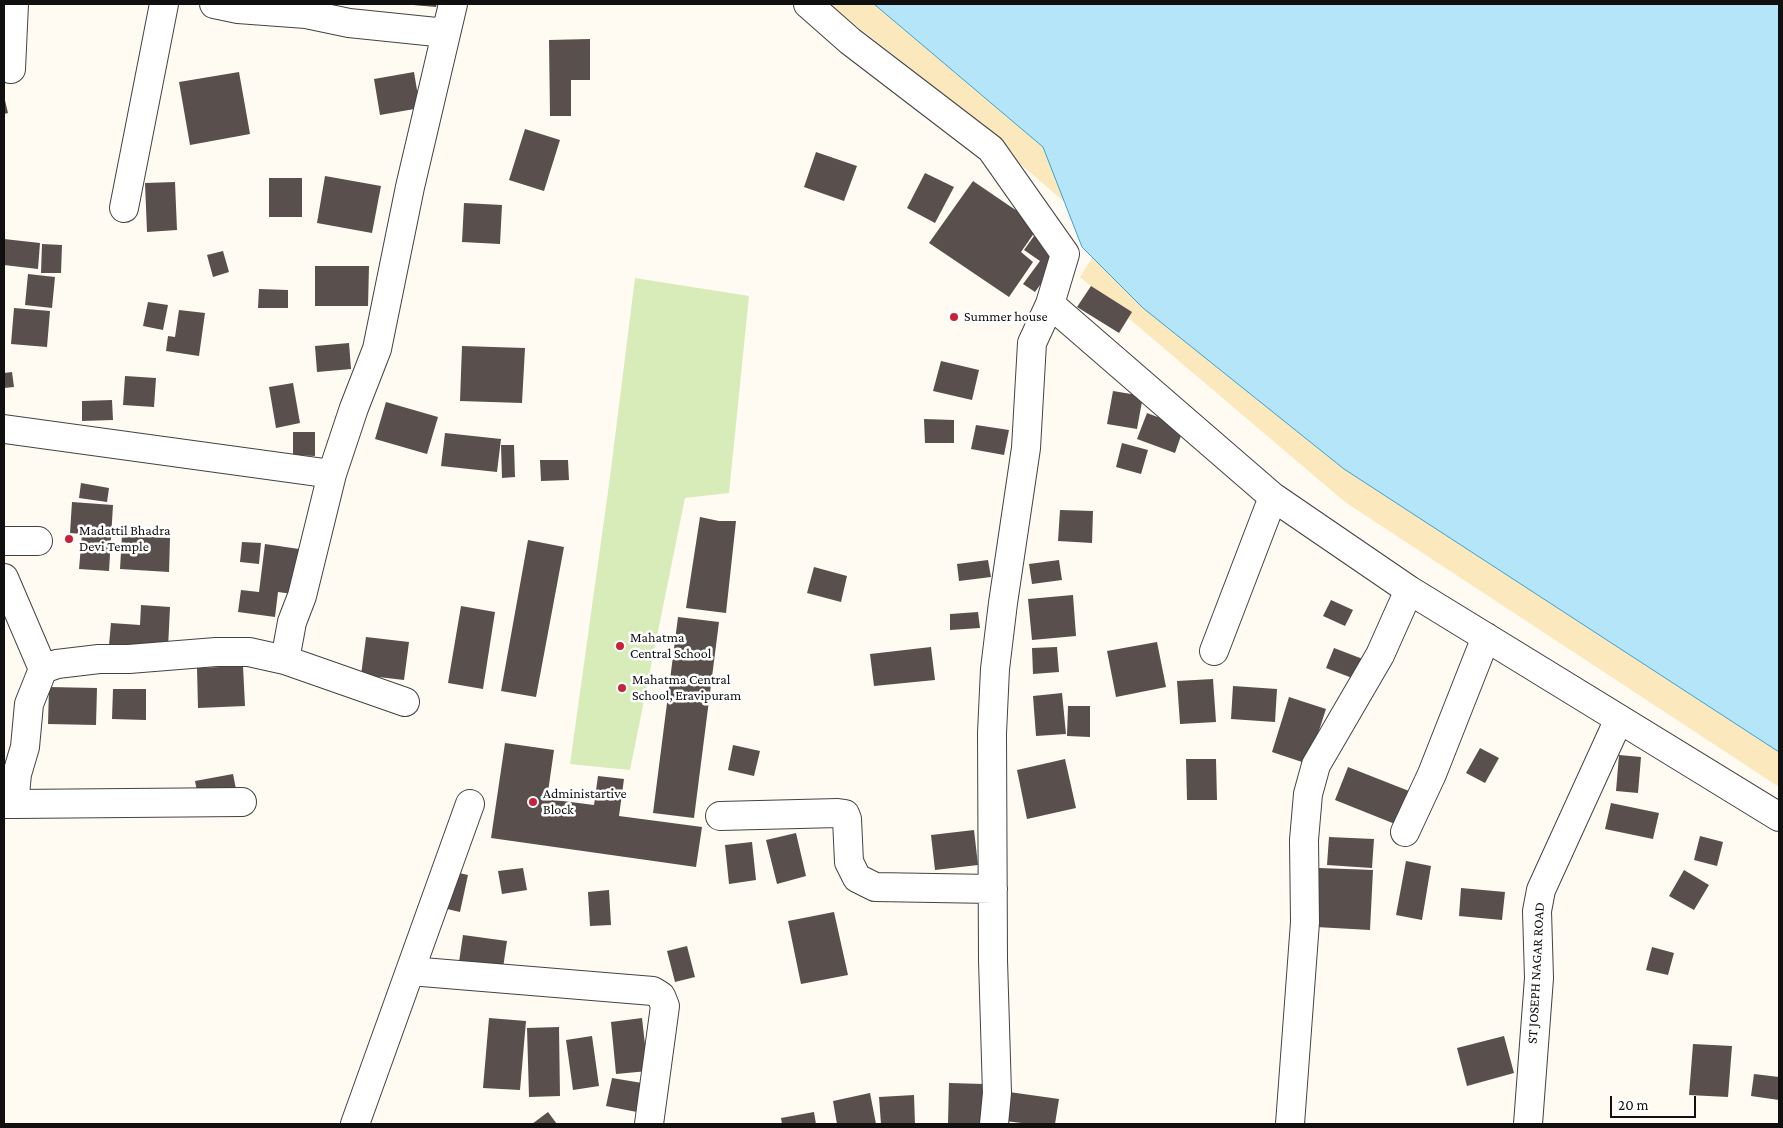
<!DOCTYPE html>
<html>
<head>
<meta charset="utf-8">
<style>
	body { margin:0 }
	#map { position:relative; width:1783px; height:1128px; overflow:hidden; background:#fffbf2; font-family:"Crimson Pro",serif }
	canvas { display:block }
	.frame { position:absolute; inset:0; border:5px solid #101010; pointer-events:none }
	.scale { position:absolute; left:1610px; top:1096px; width:86px; height:22px; box-sizing:border-box; border:2px solid #101010; border-top:0; padding-left:6px; font-size:15px; line-height:18px; white-space:nowrap; color:#101010; -webkit-text-stroke:4px #fff; paint-order:stroke }
</style>
</head>
<body>
<div id="map">
<canvas width="1783" height="1128"></canvas>
<div class="frame"></div>
<div class="scale">20 m</div>
</div>
<script>
const context = document.querySelector('canvas').getContext('2d');
context.lineJoin = 'round';
function fill(path, color) { context.fillStyle = color; context.fill(path, 'evenodd'); }
const shape = rows => new Path2D(rows.map(r => 'M' + r).join(''));
function stroke(path, color, width, dash) { context.strokeStyle = color; context.lineWidth = width; context.lineCap = dash ? 'butt' : 'round'; context.setLineDash(dash || []); context.stroke(path); }
function label(font, color, halo, rows, align = 'center') {
  context.font = font + ' "Crimson Pro",serif'; context.lineWidth = 5; context.setLineDash([]); context.textBaseline = 'middle'; context.strokeStyle = halo; context.fillStyle = color; for (const [text, x, y, turn = 0] of rows) {
    context.save(); context.translate(x, y); context.rotate((+turn || 0) * Math.PI / 180); context.textAlign = isNaN(turn) ? turn : align; if (halo) context.strokeText(text, 0, 0); context.fillText(text, 0, 0); context.restore();
  }
}
const green = shape([
	[635,278,749,296,729,493,685,498,630,770,570,764,610,477]
]);
const sand = shape([
	[828,4,1009,4,1779,646,1779,787,1345,502,1080,277,1105,237,895,56]
]);
const water = shape([
	[874,4,1779,4,1779,752,1344,469,1143,308,1082,247,1043,147,874,4]
]);
const building = shape([
	[413,4,437,4,436,7,413,5],
	[590,39,590,80,571,80,571,116,550,116,549,40],
	[239,72,250,134,190,145,179,82],
	[414,72,420,108,380,115,374,79],
	[4,96,8,113,4,114],
	[525,129,560,140,544,191,509,180],
	[816,152,857,166,844,201,804,187],
	[925,173,954,187,935,223,907,208],
	[325,176,381,186,372,233,317,223],
	[269,178,302,178,302,217,269,217],
	[973,181,1039,226,1021,252,1033,262,1009,297,929,243],
	[175,182,177,230,147,232,145,183],
	[464,203,502,205,500,244,462,242],
	[1034,236,1061,256,1035,292,1023,284,1040,261,1024,250],
	[4,239,40,243,38,269,4,265],
	[42,244,62,245,61,273,41,273],
	[223,251,229,272,213,277,207,255],
	[315,266,369,266,368,306,315,306],
	[28,274,55,277,52,308,25,305],
	[1091,286,1132,312,1119,333,1077,307],
	[259,289,288,290,288,308,258,308],
	[148,302,168,305,163,330,143,326],
	[14,308,50,311,47,347,11,344],
	[179,310,205,313,199,356,166,351,168,336,175,337],
	[349,343,351,369,317,372,315,346],
	[462,346,525,348,522,403,460,401],
	[941,361,979,370,972,400,933,391],
	[12,372,14,387,4,388,4,373],
	[125,376,156,378,154,407,123,405],
	[293,383,300,423,276,428,269,387],
	[1113,391,1143,396,1137,429,1107,424],
	[112,400,113,420,82,421,82,401],
	[386,402,438,417,427,454,375,439],
	[1147,413,1184,427,1175,453,1137,439],
	[924,419,954,420,954,443,925,443],
	[976,425,1009,430,1004,455,971,449],
	[293,432,315,432,315,456,293,455],
	[445,433,501,439,497,472,441,466],
	[1122,443,1148,450,1141,474,1116,467],
	[501,445,514,445,515,477,502,478],
	[540,460,568,460,569,480,541,481],
	[81,483,109,488,107,502,79,498],
	[72,502,113,505,109,571,79,569,82,534,70,533],
	[1060,510,1093,511,1092,543,1058,541],
	[700,517,719,521,736,521,726,613,686,608],
	[122,535,170,538,169,572,120,569],
	[528,540,564,547,536,697,501,691],
	[242,542,261,543,259,564,240,562],
	[265,544,299,549,293,594,278,592,275,617,238,612,241,590,259,592],
	[988,560,991,577,959,581,957,564],
	[1059,560,1062,580,1032,584,1029,564],
	[814,567,847,576,841,602,807,593],
	[1073,595,1076,636,1032,640,1028,599],
	[1331,600,1353,610,1345,626,1323,616],
	[141,605,170,607,168,648,109,645,111,623,140,625],
	[461,606,495,612,483,689,448,683],
	[978,612,980,628,950,630,950,614],
	[678,617,719,622,694,818,653,813],
	[366,637,409,642,404,680,361,675],
	[1157,642,1166,687,1116,697,1107,651],
	[931,647,935,680,874,686,870,654],
	[1057,647,1059,672,1033,674,1032,648],
	[1334,648,1368,661,1360,681,1326,668],
	[243,666,245,706,198,708,197,668],
	[1213,679,1216,722,1180,724,1177,681],
	[1233,686,1277,689,1275,722,1231,719],
	[49,687,97,688,96,725,48,724],
	[113,689,146,689,146,720,112,719],
	[1062,693,1066,734,1036,736,1033,696],
	[1289,697,1326,709,1308,764,1272,752],
	[1068,706,1090,706,1090,737,1067,736],
	[505,743,554,750,547,799,594,805,598,776,624,779,619,816,702,827,696,867,491,838],
	[733,745,760,751,754,776,728,770],
	[1480,748,1499,758,1485,783,1466,773],
	[1619,755,1641,757,1638,793,1616,791],
	[1065,759,1076,808,1027,819,1017,770],
	[1186,759,1216,759,1217,800,1187,800],
	[1348,767,1409,791,1395,824,1335,800],
	[233,774,237,794,199,801,195,781],
	[1611,803,1659,813,1653,839,1605,829],
	[974,830,978,865,935,870,931,835],
	[796,833,806,876,777,884,766,840],
	[1700,836,1723,842,1717,866,1694,860],
	[1329,837,1374,839,1372,868,1327,865],
	[752,842,756,880,729,884,725,845],
	[1406,861,1431,866,1422,920,1396,915],
	[523,868,527,890,502,894,498,871],
	[1319,868,1373,870,1370,930,1316,927],
	[1684,870,1709,885,1694,910,1669,896],
	[455,872,468,875,460,912,447,909],
	[1461,888,1505,892,1502,920,1459,916],
	[609,890,611,925,590,926,588,892],
	[834,912,848,975,801,984,788,921],
	[463,935,507,941,503,968,459,962],
	[687,946,695,977,675,982,667,951],
	[1652,947,1674,953,1668,975,1646,970],
	[489,1018,526,1021,520,1090,483,1088],
	[642,1018,648,1071,616,1074,611,1022],
	[559,1027,560,1096,529,1097,527,1028],
	[592,1036,599,1086,573,1090,566,1040],
	[1504,1036,1514,1073,1467,1086,1457,1048],
	[1693,1044,1732,1046,1728,1097,1689,1095],
	[1754,1074,1779,1077,1779,1100,1751,1096],
	[612,1078,642,1083,637,1112,606,1106],
	[949,1083,984,1084,982,1124,948,1123],
	[1009,1092,1059,1099,1055,1124,1030,1124,1005,1121],
	[870,1093,876,1124,837,1124,833,1101],
	[914,1095,915,1124,881,1124,879,1097],
	[548,1112,557,1124,532,1124],
	[814,1112,816,1124,782,1124,781,1118]
]);
const minor = shape([
	[214,4,238,9,306,14,349,23,446,33],
	[808,4,850,41,991,149,1065,254,1050,304,1032,343,1026,448,1003,603,995,669,992,733,993,960,997,1093,994,1124],
	[11,69,14,4],
	[124,208,164,4],
	[1050,304,1273,497,1409,590,1779,817],
	[4,429,332,474],
	[4,541,38,541],
	[4,578,43,669],
	[1214,651,1273,497],
	[285,660,405,702],
	[4,804,14,804,17,774,25,747,29,704,43,669,57,664,99,659,129,659,216,652,249,652,285,660,292,622,302,596,332,474,354,408,377,349,410,187,453,4],
	[14,804,242,802],
	[720,816,838,813,845,814,847,819,849,862,857,878,875,887,993,889],
	[1405,832,1432,774,1486,637],
	[410,971,653,991,661,996,665,1006,649,1124],
	[355,1124,470,804],
	[1290,1124,1305,922,1304,840,1308,794,1316,765,1380,655,1409,590],
	[1528,1124,1539,978,1537,911,1541,890,1619,719]
]);
const markers = [
	[954,317,5,"#c62239"],
	[69,539,5,"#c62239"],
	[620,646,5,"#c62239"],
	[622,688,5,"#c62239"],
	[533,802,5,"#c62239"]
];
const poiNames = [
	["Summer house",964,317],
	["Madattil Bhadra",79,531],
	["Devi Temple",79,547],
	["Mahatma",630,638],
	["Central School",630,654],
	["Mahatma Central",632,680],
	["School, Eravipuram",632,696],
	["Administartive",543,794],
	["Block",543,810]
];
const streetNames = [
	["ST JOSEPH NAGAR ROAD",1536,973,-87]
];
fill(green, '#d8ecba');
fill(sand, '#fce8bd');
fill(water, '#b5e5f8');
stroke(water, '#3aa3d2', 1);
fill(building, '#594f4c');
stroke(minor, '#434343', 30);
stroke(minor, '#fff', 28);
for (const [x, y, r, color] of markers) { const dot = new Path2D(); dot.arc(x, y, r, 0, 2 * Math.PI); context.fillStyle = color; context.fill(dot); stroke(dot, '#fff', 2); }
label('14px', '#101010', '#fff', poiNames, 'left');
label('14px', '#101010', '#fff', streetNames);
</script>
</body>
</html>
